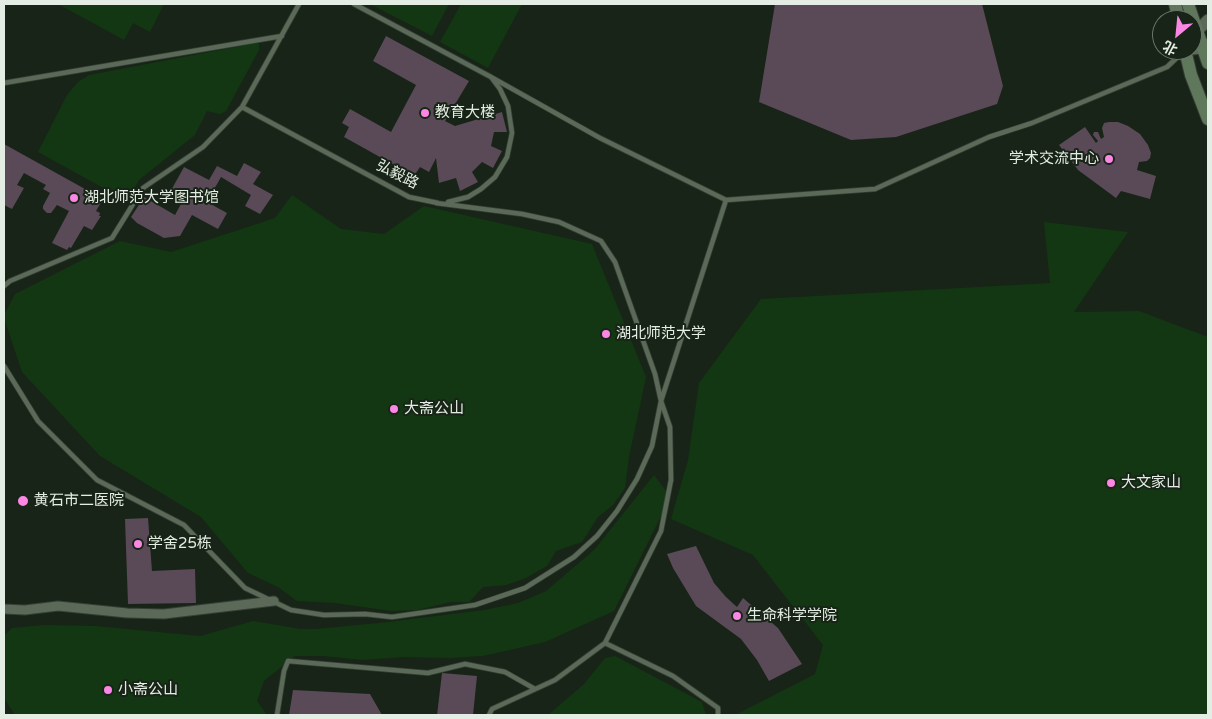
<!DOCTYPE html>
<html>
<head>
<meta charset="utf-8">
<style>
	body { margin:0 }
	#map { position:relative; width:1212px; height:719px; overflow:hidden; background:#182417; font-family:"Varela Round","Noto Sans SC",sans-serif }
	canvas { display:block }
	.frame { position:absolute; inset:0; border:5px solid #e4ede3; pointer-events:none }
	.north { position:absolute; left:1152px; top:10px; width:50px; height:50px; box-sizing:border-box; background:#182417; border:1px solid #6a7469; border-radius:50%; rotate:208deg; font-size:14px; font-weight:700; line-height:20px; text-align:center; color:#e4ede3 }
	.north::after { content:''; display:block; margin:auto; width:18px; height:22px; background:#fb87e5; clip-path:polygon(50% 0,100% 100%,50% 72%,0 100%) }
</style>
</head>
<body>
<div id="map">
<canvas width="1212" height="719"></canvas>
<div class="frame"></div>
<div class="north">北</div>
</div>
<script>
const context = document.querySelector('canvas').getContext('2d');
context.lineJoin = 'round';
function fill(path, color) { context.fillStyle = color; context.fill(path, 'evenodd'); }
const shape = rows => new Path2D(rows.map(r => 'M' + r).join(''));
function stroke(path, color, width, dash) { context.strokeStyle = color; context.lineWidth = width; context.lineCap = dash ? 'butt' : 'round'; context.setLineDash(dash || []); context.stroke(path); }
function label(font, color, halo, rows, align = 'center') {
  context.font = font + ' "Varela Round","Noto Sans SC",sans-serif'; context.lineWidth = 4; context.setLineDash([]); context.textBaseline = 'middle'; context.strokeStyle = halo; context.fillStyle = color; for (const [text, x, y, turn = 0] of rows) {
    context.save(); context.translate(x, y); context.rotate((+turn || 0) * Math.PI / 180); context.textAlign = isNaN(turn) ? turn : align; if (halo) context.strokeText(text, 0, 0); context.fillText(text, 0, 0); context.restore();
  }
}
const green = shape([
	[58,4,164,4,150,32,133,23,124,40],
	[370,4,449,4,432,36],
	[461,4,522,4,488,68,440,42],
	[257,43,259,44,259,50,226,111,220,114,207,111,195,135,139,180,127,201,38,152,67,95,78,82,89,75],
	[292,195,341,229,384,234,424,206,592,244,646,377,629,457,625,488,613,505,598,517,582,542,556,551,547,566,526,578,506,585,483,587,469,602,451,602,417,610,391,611,335,603,297,601,278,587,248,573,201,517,100,456,22,372,4,318,4,315,15,294,120,241,171,252,275,218],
	[1044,222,1128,232,1074,312,1139,311,1208,337,1208,715,738,715,739,713,815,674,823,645,753,555,671,519,688,460,699,383,761,299,1050,283],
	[654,475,666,491,666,506,614,611,545,642,483,656,449,658,403,657,363,660,323,656,295,656,264,681,257,701,267,715,15,715,4,698,4,636,12,628,44,625,95,626,200,636,253,621,301,629,316,629,388,622,484,610,518,603,546,591,594,550],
	[615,656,702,702,706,715,548,715,584,684,605,658]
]);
const building = shape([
	[775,4,982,4,1003,86,997,104,896,137,851,140,759,102],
	[386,36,469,81,445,121,455,126,502,112,507,132,494,132,491,146,502,151,493,168,482,162,472,172,478,182,460,191,456,178,439,183,436,158,429,172,420,167,414,176,344,137,349,127,342,123,350,109,391,132,416,85,373,61],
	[1109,122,1118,122,1128,126,1140,134,1148,145,1151,153,1150,158,1147,161,1139,162,1137,170,1156,176,1150,199,1121,191,1116,198,1078,170,1059,145,1085,127,1096,143,1098,141,1093,135,1094,132,1098,132,1101,139,1104,137,1102,128,1104,123],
	[4,144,103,199,96,211,100,213,99,216,101,216,92,230,84,226,71,248,69,247,67,250,52,243,69,211,57,205,51,213,47,213,43,209,43,206,50,193,43,189,46,185,24,173,17,185,24,188,12,209,4,205],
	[244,163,261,172,253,184,273,195,260,214,245,206,251,195,221,177,207,202,227,213,218,229,192,215,180,236,164,238,137,223,131,217,144,197,175,215,182,202,169,194,184,167,209,180,217,166,237,176],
	[148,518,152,571,195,569,196,603,128,604,125,519],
	[696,546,714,583,726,597,737,607,743,598,778,628,802,664,769,681,757,660,741,639,696,606,673,568,667,554],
	[442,673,477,676,473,715,437,715],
	[293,690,370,694,382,715,289,715]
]);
const service = shape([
	[354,4,491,77,500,89,508,106,512,133,507,157,495,177,481,189,468,197,448,202],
	[491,77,600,138,726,200,875,189,989,137,1032,123,1167,67,1184,51],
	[4,83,282,36],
	[242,107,409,197,438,203],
	[436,203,522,214,559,222,601,241,615,262,655,374,661,401,670,427,671,480,661,531,605,643,555,680,492,709,489,715],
	[4,286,10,281,112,238,143,188,203,147,242,107,299,4],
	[4,366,38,421,97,480,184,525,245,588,291,610,324,615,365,614,392,617,475,605,525,588,574,557,597,536,617,511,637,479,652,446,661,401,726,200],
	[605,643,673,676,718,708,718,715],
	[277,715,284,671,288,661,428,673,465,664,505,672,535,689]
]);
const minor = shape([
	[4,609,25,610,58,606,127,613,164,614,274,601]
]);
const tertiary = shape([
	[1192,39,1197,31,1208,20],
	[1192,49,1203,48,1208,44]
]);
const secondary = shape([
	[1175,4,1179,20],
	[1188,4,1208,63],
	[1185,50,1191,75,1208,119]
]);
const markers = [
	[425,113,5,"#fb87e5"],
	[1109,159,5,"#fb87e5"],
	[74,198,5,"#fb87e5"],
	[606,334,5,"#fb87e5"],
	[394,409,5,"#fb87e5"],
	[1111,483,5,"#fb87e5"],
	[23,501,6,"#fb87e5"],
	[138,544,5,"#fb87e5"],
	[737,616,5,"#fb87e5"],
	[108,690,5,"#fb87e5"]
];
const poiNames = [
	["教育大楼",435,113],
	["学术交流中心",1099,159,"right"],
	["湖北师范大学图书馆",84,198],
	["湖北师范大学",616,334],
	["大斋公山",404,409],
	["大文家山",1121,483],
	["黄石市二医院",34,501],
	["学舍25栋",148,544],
	["生命科学学院",747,616],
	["小斋公山",118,690]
];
const streetNames = [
	["弘毅路",397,175,27]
];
fill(green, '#133712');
fill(building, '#5a4956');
stroke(service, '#353e34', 6);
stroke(minor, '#353e34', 11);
stroke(tertiary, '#353e34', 13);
stroke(secondary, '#353e34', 14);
stroke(service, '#5a6958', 4.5);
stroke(minor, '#5a6958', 9);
stroke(tertiary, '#5a6958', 11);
stroke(secondary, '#5f785c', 12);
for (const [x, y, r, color] of markers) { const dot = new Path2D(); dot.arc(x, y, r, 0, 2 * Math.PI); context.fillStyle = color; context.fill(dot); stroke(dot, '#182417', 2); }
label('15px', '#e4ede3', '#182417', poiNames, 'left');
label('15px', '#e4ede3', '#182417', streetNames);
</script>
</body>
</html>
